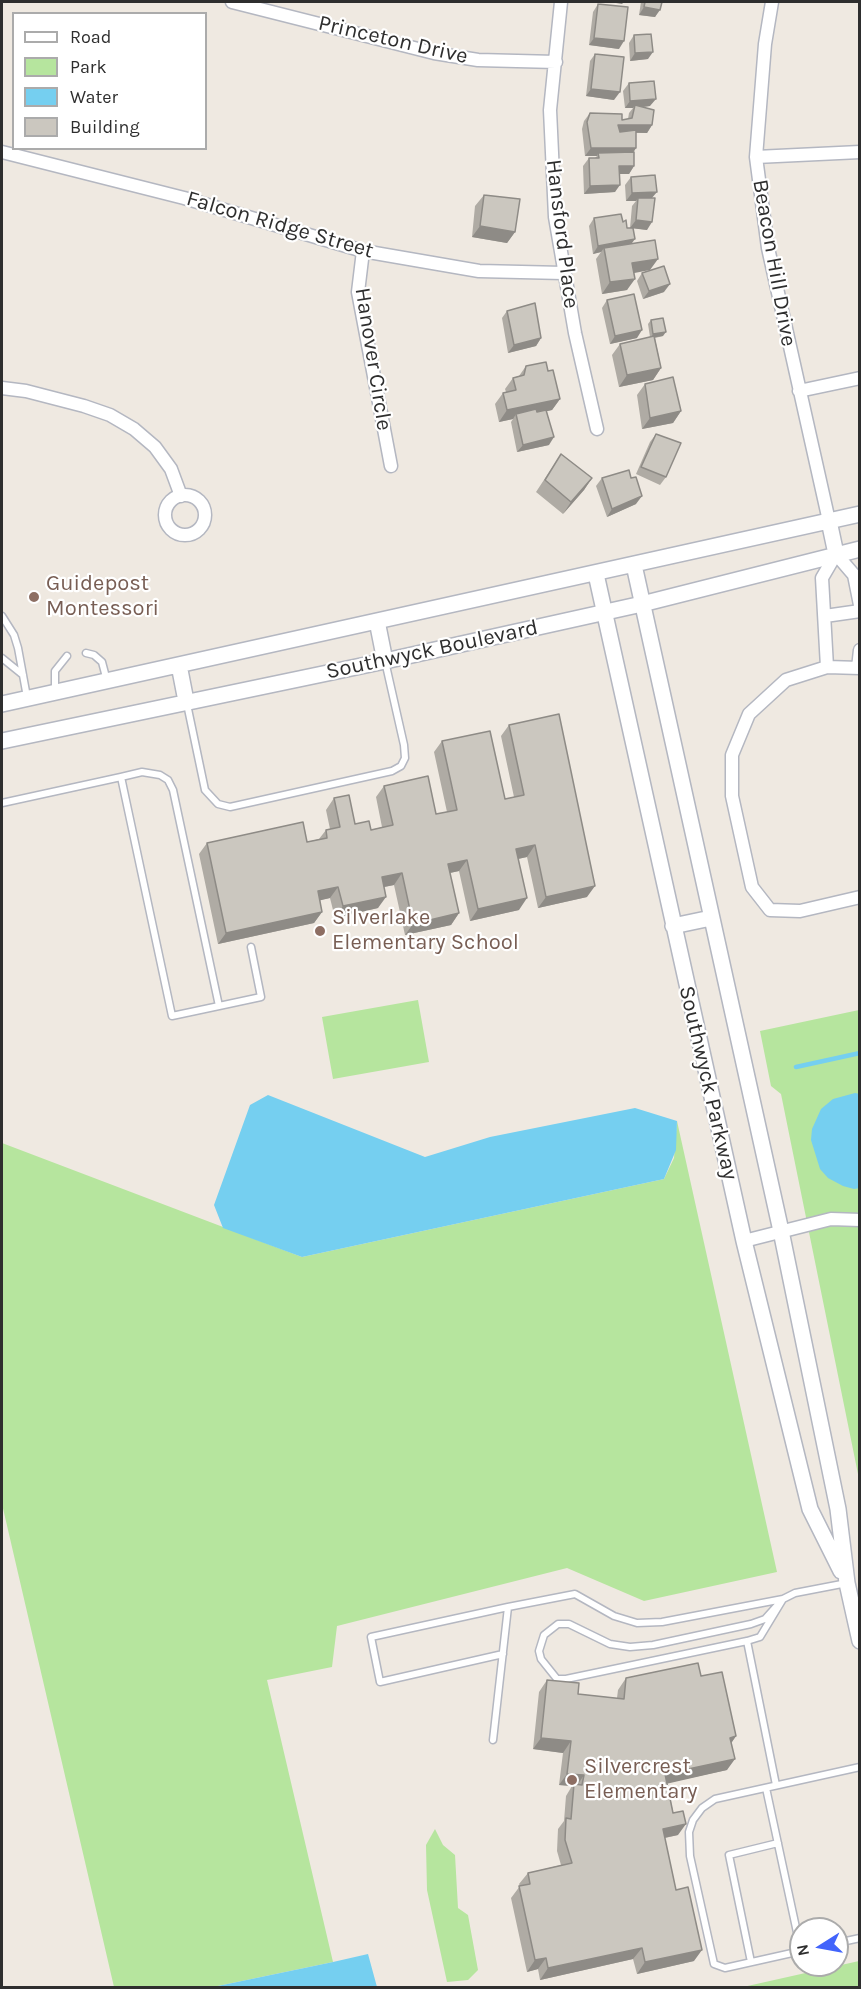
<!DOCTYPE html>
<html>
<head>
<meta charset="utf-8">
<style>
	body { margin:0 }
	#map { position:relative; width:861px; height:1989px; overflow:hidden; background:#efe9e1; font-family:Karla,sans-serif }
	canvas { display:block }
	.frame { position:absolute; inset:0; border:3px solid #2e2e2e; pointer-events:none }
	.legend { position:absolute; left:12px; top:12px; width:195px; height:138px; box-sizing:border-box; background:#fff; border:2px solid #ababab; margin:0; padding:8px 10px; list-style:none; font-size:18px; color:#2e2e2e }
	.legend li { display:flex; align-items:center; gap:12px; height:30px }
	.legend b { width:30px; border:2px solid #ababab }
	.north { position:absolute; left:789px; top:1917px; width:60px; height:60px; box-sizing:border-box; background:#fff; border:2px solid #ababab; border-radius:50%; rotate:259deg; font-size:16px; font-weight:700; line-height:24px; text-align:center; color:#2e2e2e }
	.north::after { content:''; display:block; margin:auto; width:21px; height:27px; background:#4264fb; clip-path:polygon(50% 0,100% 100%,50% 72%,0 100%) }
</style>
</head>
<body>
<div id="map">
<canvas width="861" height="1989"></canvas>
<div class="frame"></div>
<ul class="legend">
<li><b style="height:8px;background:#fff"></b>Road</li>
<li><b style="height:16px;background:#b6e59e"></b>Park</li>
<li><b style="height:16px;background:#75cff0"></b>Water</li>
<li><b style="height:16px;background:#cbc7bf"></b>Building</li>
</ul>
<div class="north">N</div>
</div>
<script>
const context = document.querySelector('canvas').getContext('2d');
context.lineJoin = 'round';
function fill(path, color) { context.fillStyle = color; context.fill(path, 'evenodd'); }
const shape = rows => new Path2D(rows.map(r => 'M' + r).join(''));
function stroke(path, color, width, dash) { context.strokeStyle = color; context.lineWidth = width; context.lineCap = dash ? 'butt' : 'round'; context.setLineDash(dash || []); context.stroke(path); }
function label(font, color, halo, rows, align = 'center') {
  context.font = font + ' Karla,sans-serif'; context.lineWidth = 4.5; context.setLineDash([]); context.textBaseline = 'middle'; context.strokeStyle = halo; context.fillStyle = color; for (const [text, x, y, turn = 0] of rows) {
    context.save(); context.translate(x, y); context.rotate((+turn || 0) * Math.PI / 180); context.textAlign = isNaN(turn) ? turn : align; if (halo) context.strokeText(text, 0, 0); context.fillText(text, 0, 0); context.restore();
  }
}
const green = shape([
	[418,1000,429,1062,333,1079,322,1017],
	[859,1010,859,1479,781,1094,771,1086,760,1031],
	[677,1121,777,1572,644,1601,567,1568,337,1626,332,1667,267,1680,333,1962,213,1987,114,1987,2,1504,2,1143,302,1257,664,1179,674,1158],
	[435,1829,443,1845,455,1855,458,1908,468,1915,478,1970,468,1980,447,1982,427,1890,426,1845],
	[859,1961,859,1987,743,1987]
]);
const water = shape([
	[855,1093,860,1094,860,1188,854,1189,843,1186,828,1178,820,1169,811,1140,812,1129,821,1109,833,1099],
	[268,1095,425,1157,490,1137,635,1108,677,1121,676,1150,664,1179,302,1257,223,1228,214,1205,250,1105],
	[368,1954,377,1987,213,1987,333,1962]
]);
const stream = shape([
	[796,1067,860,1053]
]);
const service = shape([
	[2,616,14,635,18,648,27,697],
	[86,653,94,655,102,662,107,681],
	[2,658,23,675],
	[55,693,55,671,67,656],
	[187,704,205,790,218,804,230,807,392,771,401,766,405,758,404,745,385,661],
	[2,803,121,777,142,772,160,775,168,780,173,790,219,1006,172,1016,121,777],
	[219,1006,261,997,251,947],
	[783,1599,760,1637,747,1641,566,1679,557,1679,541,1659,539,1651,544,1635,558,1624,569,1624,610,1644,630,1647,653,1645,751,1624,765,1619,783,1599],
	[747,1641,776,1785],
	[503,1654,380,1682,371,1637,508,1607],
	[493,1740,508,1607,575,1594,614,1616,637,1623,662,1622,783,1599,795,1593,847,1583],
	[766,1788,801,1951],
	[837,1943,860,1938],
	[801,1951,725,1968,714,1964,690,1856,689,1832,693,1820,702,1808,715,1799,860,1767],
	[751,1962,729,1855,778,1843]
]);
const minor = shape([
	[232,2,434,53,478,60,556,62],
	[561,2,550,110,555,217,575,333,597,429],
	[772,2,765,44,756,157,768,248,829,521],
	[2,152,184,198,363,251,479,271,563,273],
	[756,157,860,152],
	[363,251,358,292,391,466],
	[2,388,26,391,84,406,110,415,134,429,155,447,171,469,181,496],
	[799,391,860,378],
	'165 515a20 20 0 1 1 40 0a20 20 0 1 1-40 0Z',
	[825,616,860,611],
	[827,667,822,578,836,554,854,575,860,605],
	[858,668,860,650],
	[860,668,827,667,786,680,749,714,732,755,732,796,752,887,770,910,800,911,860,897],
	[744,1241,831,1219,860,1220]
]);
const tertiary = shape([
	[829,521,836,554],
	[634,565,781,1231,838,1509,847,1583,860,1641],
	[596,574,744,1241,810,1509,841,1571],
	[377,621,385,661],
	[179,665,186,701],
	[2,704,860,514],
	[2,741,385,661,642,604,860,549],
	[673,926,711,918]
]);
const wall = shape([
	[641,2,662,2,655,17,639,15],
	[598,4,619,49,589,45,593,12],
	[634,35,648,59,630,61,629,43],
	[595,54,614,100,586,96,590,61],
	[629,83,650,106,643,107,652,125,647,133,636,133,636,148,633,152,634,166,629,174,620,174,615,192,584,194,583,166,589,158,595,158,597,156,585,156,582,129,584,121,590,113,622,120,628,119,629,113,633,108,625,108,623,91],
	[631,177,652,198,647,230,633,228,632,243,634,273,627,290,602,294,596,259,601,252,593,254,589,226,594,218,623,222,627,228,630,228,632,206,636,201,626,201,625,185],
	[484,195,515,232,507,243,472,237,475,206],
	[642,273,664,292,643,299,637,281],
	[607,300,637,338,610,344,602,308],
	[507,311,541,338,536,346,508,353,502,318],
	[651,320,663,336,655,338,661,368,653,380,619,387,612,355,620,344,650,337,648,324],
	[526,366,548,371,560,399,552,410,547,411,549,445,517,452,511,422,513,419,499,422,495,404,503,393,506,392,505,389,513,378,519,376],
	[645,384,681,411,673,423,642,429,637,395],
	[656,434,666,477,660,485,636,474,650,442],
	[561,454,592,478,584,490,563,514,536,492],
	[602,478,636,504,607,517,596,486],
	[509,725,587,897,538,908,527,857,518,859,519,910,470,921,459,871,450,873,459,913,451,925,405,935,394,885,384,887,378,908,335,918,330,898,320,900,322,912,314,923,218,944,199,854,207,843,307,842,319,839,326,830,330,829,326,810,334,798,355,824,371,830,382,827,376,797,384,786,436,814,447,812,434,752,442,741,505,799,514,797,501,736],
	[701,1676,736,1736,731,1743,727,1770,667,1783,678,1835,665,1838,676,1890,694,1961,637,1974,633,1959,540,1980,538,1969,527,1972,511,1898,520,1886,519,1884,528,1873,561,1865,557,1851,558,1829,564,1821,566,1796,572,1786,559,1785,563,1753,533,1749,539,1692,547,1680,578,1694,617,1698,618,1690,626,1678]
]);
const shadedWall = shape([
	[610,2,624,2,622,4],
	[644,7,660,10,655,17,639,15],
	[594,38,624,41,619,49,589,45],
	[653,52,648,59,630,61,635,53],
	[591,89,620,92,614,100,586,96],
	[656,99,650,106,634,108,635,105,633,108,625,108,630,101],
	[618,125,652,125,647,133,613,132],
	[591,148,636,148,631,156,598,153,597,156,585,156],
	[619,166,634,166,629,174,614,174],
	[620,185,615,192,584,194,590,186],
	[657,192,651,199,638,198,636,201,626,201,632,193],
	[636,220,652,222,647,230,630,228],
	[480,226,515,232,507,243,472,237],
	[635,239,629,247,604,248,601,252,593,254,598,246],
	[658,259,650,270,624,275,632,263],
	[635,279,627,290,602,294,610,282],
	[670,284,664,292,643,299,649,291],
	[642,330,637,338,610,344,615,336],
	[666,332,663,336,651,338,653,334],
	[541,338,536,346,508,353,514,345],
	[661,368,653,380,619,387,627,375],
	[560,399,552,410,517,418,516,414,513,419,499,422,507,410],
	[681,411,673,423,642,429,650,418],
	[554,437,549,445,517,452,523,445],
	[592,478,584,490,563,514,571,502],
	[642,496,636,504,607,517,612,509],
	[535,845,527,857,508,861,516,849],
	[467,860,459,871,440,875,448,864],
	[402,873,394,885,374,889,382,877],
	[595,886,587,897,538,908,546,897],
	[338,887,330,898,309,903,318,891],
	[386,897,378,908,335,918,343,906],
	[527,898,519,910,470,921,478,909],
	[322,912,314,923,218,944,226,933],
	[459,913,451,925,405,935,413,924],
	[736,1736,728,1748,730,1738],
	[541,1738,571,1741,563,1753,533,1749],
	[735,1759,727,1770,657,1786,665,1774],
	[567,1774,584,1775,576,1787,574,1784,572,1786,559,1785],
	[686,1824,678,1835,654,1840,663,1829],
	[642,1948,633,1959,540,1980,548,1968],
	[702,1950,694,1961,637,1974,645,1962],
	[546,1958,538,1969,527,1972,535,1960]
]);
const building = shape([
	[645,2,662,2,660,10,644,7,645,2],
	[598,4,628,7,624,41,594,38,598,4],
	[651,34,653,52,635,53,634,35,651,34],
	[595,54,624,57,620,92,591,89,595,54],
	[654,81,656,99,630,101,629,83,654,81],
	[635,105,654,110,652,125,618,125,620,132,636,130,636,148,591,148,587,122,590,113,622,114,622,120,632,118,635,105],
	[634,152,634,166,619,166,620,185,590,186,589,158,599,158,598,153,634,152],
	[655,175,657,192,632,193,631,177,655,175],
	[484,195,520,199,515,232,480,226,484,195],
	[638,198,655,198,652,222,636,220,638,198],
	[621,214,623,222,626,220,627,228,633,228,635,239,598,246,594,218,621,214],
	[655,240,658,259,632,263,635,279,610,282,604,248,655,240],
	[664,266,670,284,649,291,642,273,664,266],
	[634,294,642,330,615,336,607,300,634,294],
	[535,303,541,338,514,345,507,311,535,303],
	[663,318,666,332,653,334,651,320,663,318],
	[654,336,661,368,627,375,620,344,654,336],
	[546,362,548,371,553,370,560,399,507,410,503,393,516,390,513,378,524,375,526,366,546,362],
	[673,377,681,411,650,418,645,384,673,377],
	[536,409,537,412,546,410,554,437,523,445,516,414,536,409],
	[656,434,681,443,666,477,641,467,656,434],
	[561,454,592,478,571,502,545,480,561,454],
	[629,470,631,478,636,477,642,496,612,509,602,478,629,470],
	[559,714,595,886,546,897,535,845,516,849,527,898,478,909,467,860,448,864,459,913,413,924,402,873,382,877,386,897,343,906,338,887,318,891,322,912,226,933,207,843,303,822,307,842,327,838,326,830,340,827,334,798,349,795,355,824,369,821,371,830,393,825,384,786,428,776,436,814,457,810,442,741,490,731,505,799,524,795,509,725,559,714],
	[698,1663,701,1676,722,1672,736,1736,730,1738,735,1759,665,1774,673,1813,683,1811,686,1824,663,1829,676,1890,688,1887,702,1950,645,1962,642,1948,548,1968,546,1958,535,1960,519,1886,530,1884,528,1873,572,1863,565,1840,566,1818,571,1819,574,1784,582,1785,584,1775,567,1774,571,1741,541,1738,547,1680,579,1683,578,1694,624,1699,626,1678,698,1663]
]);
const markers = [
	[34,597,6,"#8d6e63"],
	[320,931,6,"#8d6e63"],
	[572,1780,6,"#8d6e63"]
];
const streetNames = [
	["Princeton Drive",393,40,13],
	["Falcon Ridge Street",280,225,16],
	["Hansford Place",562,234,83],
	["Beacon Hill Drive",774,263,80],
	["Hanover Circle",373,359,81],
	["Southwyck Boulevard",432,650,-12],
	["Southwyck Parkway",708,1083,77]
];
const educationNames = [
	["Guidepost",46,584],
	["Montessori",46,609],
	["Silverlake",332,918],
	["Elementary School",332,943],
	["Silvercrest",584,1767],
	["Elementary",584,1792]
];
fill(green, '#b6e59e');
fill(water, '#75cff0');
stroke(stream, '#75cff0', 4.5);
stroke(service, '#b4b7c1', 9);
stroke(minor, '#b4b7c1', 15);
stroke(tertiary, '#b4b7c1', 18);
stroke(service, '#fff', 6);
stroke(minor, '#fff', 12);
stroke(tertiary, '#fff', 15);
fill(wall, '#afaba4');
fill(shadedWall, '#8e8b86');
fill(building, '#cbc7bf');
stroke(building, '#8e8b86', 1.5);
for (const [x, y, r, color] of markers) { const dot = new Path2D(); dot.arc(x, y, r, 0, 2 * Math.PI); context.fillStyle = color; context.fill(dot); stroke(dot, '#fff', 2); }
label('22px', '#2e2e2e', '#fff', streetNames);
label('22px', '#785e54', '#fff', educationNames, 'left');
</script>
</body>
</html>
